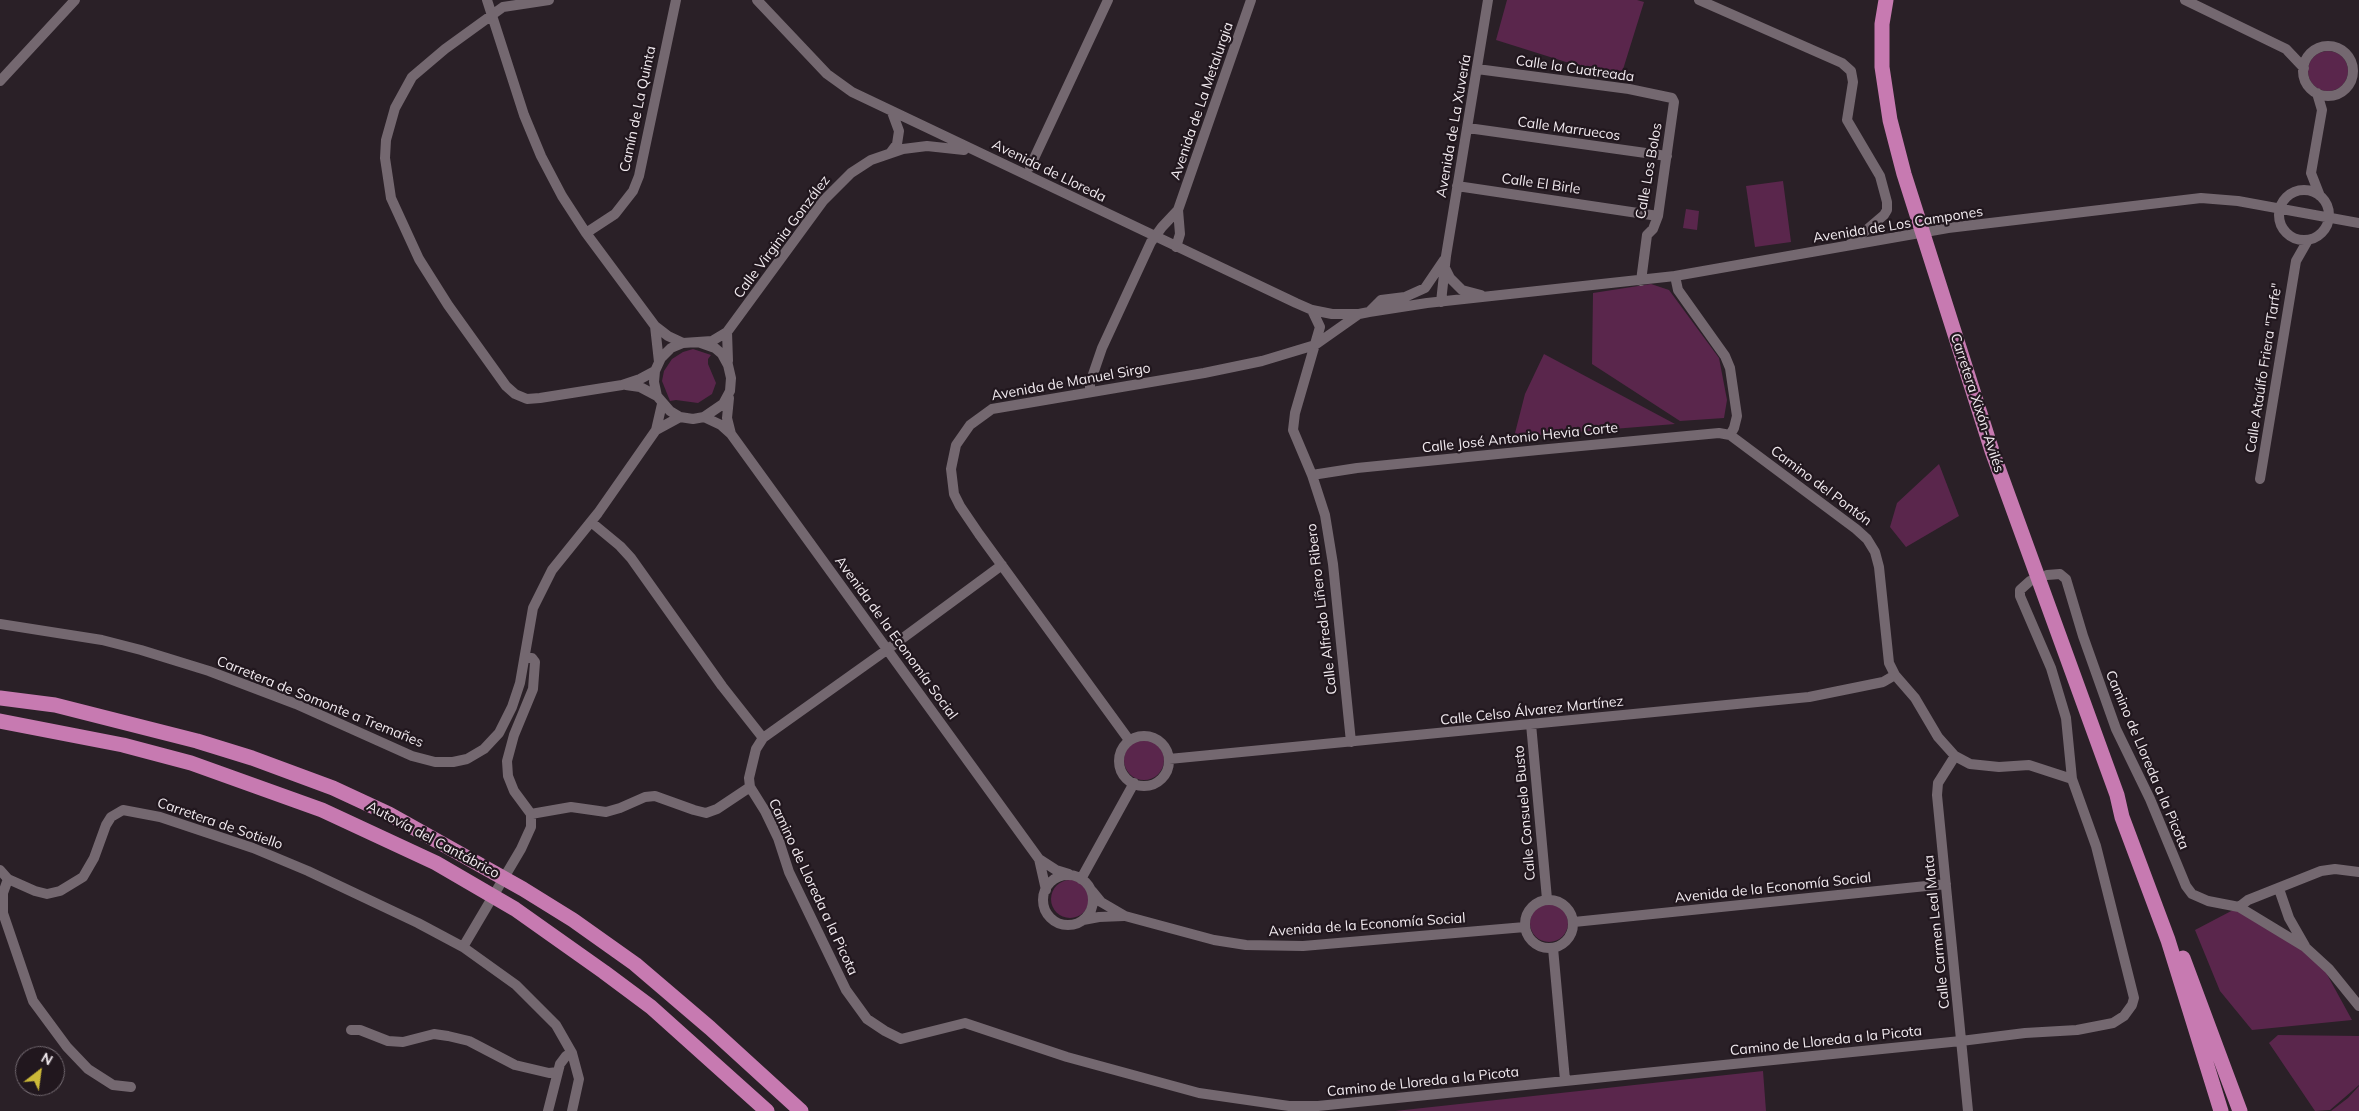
<!DOCTYPE html>
<html>
<head>
<meta charset="utf-8">
<style>
	body { margin:0 }
	#map { position:relative; width:2359px; height:1111px; overflow:hidden; background:#2a2027; font-family:Mulish,sans-serif }
	canvas { display:block }
	.north { position:absolute; left:15px; top:1046px; width:50px; height:50px; box-sizing:border-box; background:#21171e; border:1px solid #746b72; border-radius:50%; rotate:30deg; font-size:14px; font-weight:700; line-height:20px; text-align:center; color:#f1eaef }
	.north::after { content:''; display:block; margin:auto; width:18px; height:22px; background:#ccb938; clip-path:polygon(50% 0,100% 100%,50% 72%,0 100%) }
</style>
</head>
<body>
<div id="map">
<canvas width="2359" height="1111"></canvas>
<div class="north">N</div>
</div>
<script>
const context = document.querySelector('canvas').getContext('2d');
context.lineJoin = 'round';
function fill(path, color) { context.fillStyle = color; context.fill(path, 'evenodd'); }
const shape = rows => new Path2D(rows.map(r => 'M' + r).join(''));
function stroke(path, color, width, dash) { context.strokeStyle = color; context.lineWidth = width; context.lineCap = dash ? 'butt' : 'round'; context.setLineDash(dash || []); context.stroke(path); }
function label(font, color, halo, rows, align = 'center') {
  context.font = font + ' Mulish,sans-serif'; context.lineWidth = 4.5; context.setLineDash([]); context.textBaseline = 'middle'; context.strokeStyle = halo; context.fillStyle = color; for (const [text, x, y, turn = 0] of rows) {
    context.save(); context.translate(x, y); context.rotate((+turn || 0) * Math.PI / 180); context.textAlign = isNaN(turn) ? turn : align; if (halo) context.strokeText(text, 0, 0); context.fillText(text, 0, 0); context.restore();
  }
}
const green = shape([
	[1507,0,1637,0,1644,2,1620,79,1496,40],
	'2308 71a20 20 0 1 1 40 0a20 20 0 1 1-40 0Z',
	[1783,181,1791,242,1755,247,1746,186],
	[1686,209,1699,211,1697,230,1683,228],
	[1651,284,1669,290,1719,358,1727,400,1724,418,1680,421,1592,364,1593,293],
	[693,349,711,355,708,359,708,364,716,383,712,394,698,403,676,400,670,401,662,381,664,371,672,359,683,352],
	[1544,354,1675,424,1514,437,1525,394],
	[1939,464,1959,516,1906,547,1890,527,1897,503],
	'1124 760a20 20 0 1 1 40 0a20 20 0 1 1-40 0Z',
	'1051 899a19 19 0 1 1 38 0a19 19 0 1 1-38 0Z',
	'1530 923a19 19 0 1 1 38 0a19 19 0 1 1-38 0Z',
	[2235,909,2318,958,2352,1020,2252,1030,2220,991,2195,930],
	[2278,1035,2359,1036,2359,1085,2330,1110,2315,1111,2269,1043],
	[1763,1071,1766,1111,1395,1111],
	[2359,1086,2359,1111,2331,1111,2348,1098]
]);
const minor = shape([
	[487,0,524,115,541,156,562,196,586,233,655,326,668,336,683,343],
	[549,0,503,7,445,49,412,77,395,108,386,140,385,158,391,198,419,259,448,305,506,386,515,394,527,399,540,398,622,385,640,379,655,371],
	[757,0,827,74,852,92,1296,303,1312,310,1332,314,1359,314],
	[1699,0,1842,63,1851,71,1853,82,1847,120,1880,176,1887,202,1887,210,1884,215,1850,244],
	[2185,0,2286,49,2304,68],
	'2303 71a25 25 0 1 1 50 0a25 25 0 1 1-50 0Z',
	[1477,69,1629,89,1672,98,1674,102,1658,216,1653,229,1647,235,1641,281],
	[0,81,75,0],
	[2317,93,2322,110,2311,173,2320,196],
	[1468,128,1667,156],
	[891,152,897,144,899,131,892,112],
	[1030,167,1108,0],
	[1457,186,1658,216],
	'2279 215a25 25 0 1 1 50 0a25 25 0 1 1-50 0Z',
	[586,233,615,214,633,191,639,176,676,0],
	[1176,247,1180,234,1178,210],
	[1445,268,1450,278,1462,290,1481,295],
	[1675,276,1678,290,1725,356,1730,368,1737,416,1734,428,1730,435,1856,529,1867,539,1875,552,1879,567,1889,663,1895,675,1915,698,1938,737,1955,756,1970,764,1999,767,2029,765,2072,779],
	[1441,302,1446,256,1488,0],
	[1312,310,1320,327,1295,413,1293,430,1312,475,1325,515,1333,564,1351,742],
	[1369,312,1381,300,1405,297,1425,288,1444,260],
	[655,326,659,362],
	[727,332,728,361],
	[698,342,715,348,722,354,728,365,731,378,730,391,723,404,704,417,693,419,680,417,670,411,657,396,654,382,655,371,661,358,671,348,683,343,712,341,727,332,823,201,851,173,871,160,903,149,927,146,964,150],
	[626,385,640,387,657,396],
	[1090,391,1090,383,1102,348,1151,242,1162,227,1178,210,1251,0],
	[729,398,727,418,731,434],
	[704,417,721,425,731,434,1039,859,1046,890],
	[656,430,662,404],
	[1312,475,1357,468,1538,450,1719,433,1730,435],
	[2260,479,2296,261,2308,240],
	[591,522,620,546,631,558,722,686,763,738],
	[1002,565,888,649,763,738,756,749,749,778,750,787,765,811,778,838,789,872,846,990,867,1019,885,1031,901,1039,965,1023,1067,1057,1199,1093,1289,1106,1318,1106,1961,1041,2025,1033,2077,1030,2113,1023,2124,1016,2132,1005,2134,998,2096,846,2072,779,2066,718,2051,668,2020,596,2020,590,2030,581],
	[2047,575,2060,574,2066,579,2083,636,2116,729,2150,799,2186,886,2192,894,2208,901,2239,907,2305,947,2329,969,2359,1006],
	[0,624,102,640,141,650,209,671,296,704,412,756,435,762,453,762,467,759,484,749,499,733,512,707,520,683,533,608,552,570,598,513,656,430,680,417],
	[1531,724,1547,899],
	'1119 761a25 25 0 1 1 50 0a25 25 0 1 1-50 0Z',
	[1129,740,979,534,960,506,954,494,951,469,956,445,970,425,992,409,1204,373,1262,361,1315,345,1359,314,1369,312,1427,303,1675,276,1948,228,2201,198,2238,201,2359,223],
	[1955,756,1938,783,1937,795,1968,1111],
	[1169,759,1809,697,1883,682,1895,675],
	[531,814,571,807,606,812,620,808,645,797,655,796,694,810,706,813,717,809,750,787],
	[1039,859,1056,870,1069,874],
	[0,870,8,879,35,891,47,894,60,891,83,877,94,858,106,825,111,817,123,810,160,817,253,848,308,871,418,923,463,947,516,985,556,1025,572,1053,579,1079,572,1111],
	'1043 900a25 25 0 1 1 50 0a25 25 0 1 1-50 0Z',
	[8,879,3,893,3,913,33,1001,67,1047,88,1069,113,1085,131,1087],
	[1081,879,1134,783],
	[2279,889,2289,918,2305,946],
	[1092,891,1101,902,1125,916,1214,940,1246,945,1303,946,1525,927],
	'1525 924a24 24 0 1 1 48 0a24 24 0 1 1-48 0Z',
	[2239,907,2248,900,2321,871,2335,869,2359,872],
	[1083,920,1099,917,1124,916],
	[1574,922,1946,884],
	[463,947,521,849,531,827,531,814,514,791,508,776,507,761,514,735,533,689,535,662,532,658,526,658],
	[1553,948,1565,1080],
	[351,1030,360,1030,388,1041,403,1042,434,1034,448,1036,469,1041,515,1065,549,1073,558,1072],
	[548,1111,560,1064,566,1056,572,1053]
]);
const highway = shape([
	[1886,0,1882,24,1882,67,1890,120,1904,174,1992,451,2117,795,2122,817,2168,940,2221,1111],
	[0,698,55,705,197,741,252,758,333,788,389,814,523,889,573,920,635,964,710,1028,801,1111],
	[0,721,123,745,191,763,322,810,436,863,515,909,604,972,651,1007,767,1111],
	[2183,958,2240,1111]
]);
const streetNames = [
	["Calle la Cuatreada",1575,69,8],
	["Avenida de La Metalurgia",1202,101,-71],
	["Camín de La Quinta",638,109,-78],
	["Avenida de La Xuvería",1454,126,-80],
	["Calle Marruecos",1569,129,8],
	["Avenida de Lloreda",1049,171,26],
	["Calle Los Bolos",1649,171,-80],
	["Calle El Birle",1541,184,8],
	["Avenida de Los Campones",1898,225,-9],
	["Calle Virginia González",782,237,-53],
	["Calle Ataúlfo Friera \"Tarfe\"",2264,368,-81],
	["Avenida de Manuel Sirgo",1071,382,-10],
	["Carretera Xixón-Avilés",1977,403,72],
	["Calle José Antonio Hevia Corte",1520,438,-6],
	["Camino del Pontón",1821,486,37],
	["Calle Alfredo Liñero Ribero",1322,609,-97],
	["Avenida de la Economía Social",896,638,54],
	["Carretera de Somonte a Tremañes",320,702,22],
	["Calle Celso Álvarez Martínez",1532,711,-6],
	["Camino de Lloreda a la Picota",2147,760,67],
	["Calle Consuelo Busto",1525,813,-95],
	["Carretera de Sotiello",220,824,19],
	["Autovía del Cantábrico",433,840,28],
	["Camino de Lloreda a la Picota",813,887,65],
	["Avenida de la Economía Social",1773,888,-6],
	["Avenida de la Economía Social",1367,925,-4],
	["Calle Carmen Leal Mata",1937,932,-96],
	["Camino de Lloreda a la Picota",1826,1041,-6],
	["Camino de Lloreda a la Picota",1423,1082,-6]
];
fill(green, '#5a264c');
stroke(minor, '#746870', 10);
stroke(highway, '#c77ab1', 15);
label('14px', '#f1eaef', '#21171e', streetNames);
</script>
</body>
</html>
